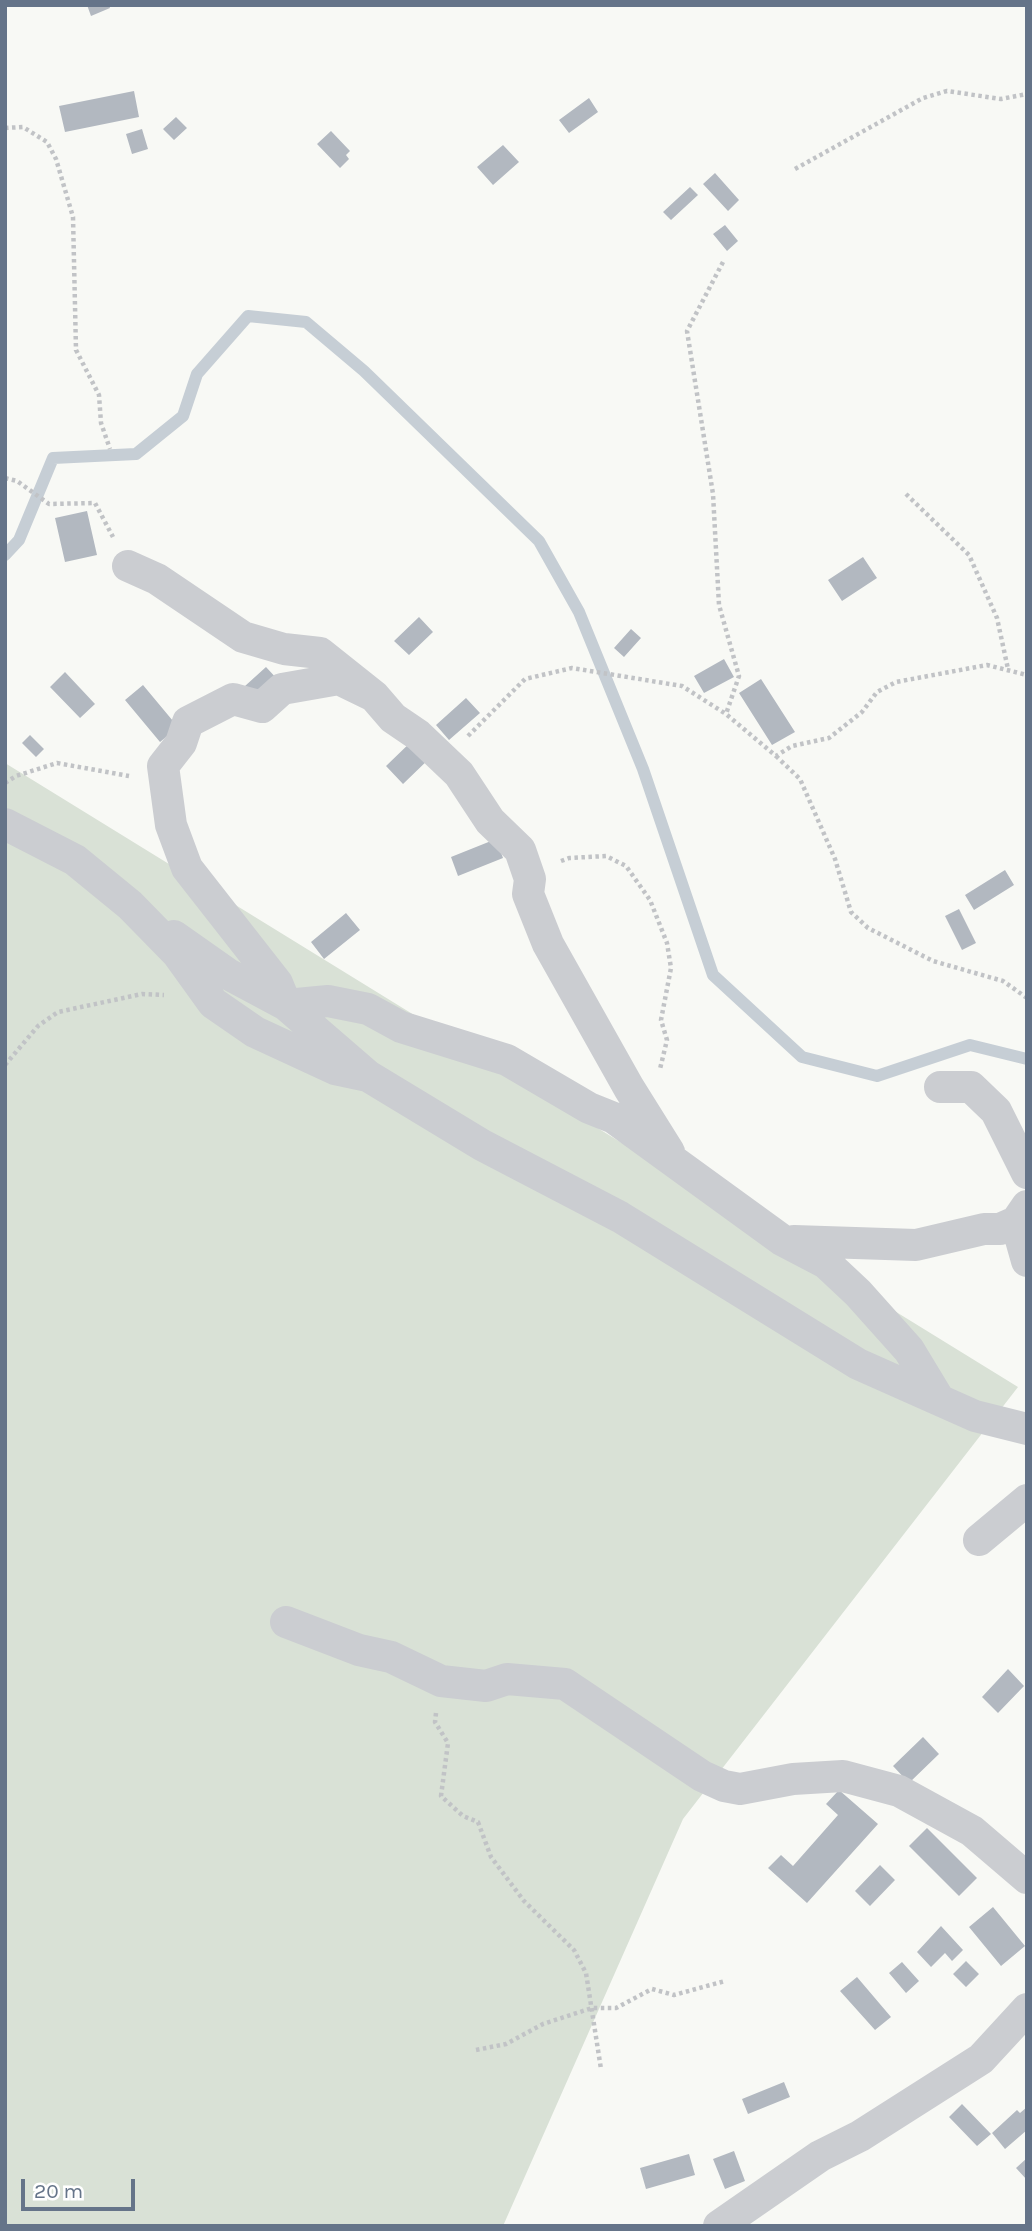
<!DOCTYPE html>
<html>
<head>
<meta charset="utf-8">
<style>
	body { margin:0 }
	#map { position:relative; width:1032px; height:2231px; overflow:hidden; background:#f8f9f5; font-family:Karla,sans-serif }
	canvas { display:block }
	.frame { position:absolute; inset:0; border:7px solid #657489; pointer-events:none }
	.scale { position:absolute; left:21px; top:2179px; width:114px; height:32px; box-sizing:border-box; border:4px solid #657489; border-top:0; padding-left:9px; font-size:21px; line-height:24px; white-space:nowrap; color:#657489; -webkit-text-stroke:5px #fff; paint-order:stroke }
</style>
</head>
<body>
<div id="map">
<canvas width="1032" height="2231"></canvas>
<div class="frame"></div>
<div class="scale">20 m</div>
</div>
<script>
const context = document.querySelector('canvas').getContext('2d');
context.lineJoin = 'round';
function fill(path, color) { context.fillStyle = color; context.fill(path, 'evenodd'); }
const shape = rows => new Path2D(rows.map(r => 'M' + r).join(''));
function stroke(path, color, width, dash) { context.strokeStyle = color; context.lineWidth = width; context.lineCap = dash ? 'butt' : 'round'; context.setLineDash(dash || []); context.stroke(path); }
const green = shape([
	[5,763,1018,1387,683,1819,503,2226,5,2226]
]);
const stream = shape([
	[5,555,19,540,53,458,136,454,183,416,197,374,248,316,306,322,364,371,539,541,579,612,643,769,713,975,802,1057,877,1076,970,1045,1027,1059]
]);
const building = shape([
	[87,5,109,5,110,8,91,16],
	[134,91,139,117,65,132,59,106],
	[589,98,598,112,569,133,559,120],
	[176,117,187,128,174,140,163,129],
	[142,129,148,149,132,154,126,134],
	[331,131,350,151,346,155,349,159,340,168,317,144],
	[503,145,519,162,493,185,477,167],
	[715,173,739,200,728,211,703,184],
	[690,187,698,195,671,220,663,212],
	[725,225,738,241,727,251,713,234],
	[87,511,97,555,65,562,55,518],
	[863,557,877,578,842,601,828,580],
	[419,617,433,632,409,655,394,641],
	[631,629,641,638,624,657,614,648],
	[724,659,734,677,704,693,694,676],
	[266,667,279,681,258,700,245,686],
	[65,672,95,704,80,718,50,687],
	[761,679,795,732,772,745,739,693],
	[143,685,178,727,160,742,125,700],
	[466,698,480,713,449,740,436,725],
	[30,735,44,749,36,757,22,743],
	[415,738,432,756,403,784,386,766],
	[496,839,503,858,458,876,451,857],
	[1005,870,1014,885,974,910,965,895],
	[959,909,976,943,962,950,945,916],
	[346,913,360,930,324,959,311,942],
	[1008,1669,1024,1686,998,1713,982,1697],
	[923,1737,939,1754,909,1783,893,1766],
	[839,1790,878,1824,807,1903,768,1868,781,1855,793,1866,838,1815,826,1804],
	[927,1828,977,1878,959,1896,909,1846],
	[880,1865,895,1880,870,1906,855,1891],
	[993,1907,1025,1946,1001,1966,969,1927],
	[941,1926,963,1950,952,1961,945,1953,931,1967,917,1952],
	[966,1961,979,1974,966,1987,953,1974],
	[902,1962,919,1981,906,1993,889,1973],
	[857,1977,891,2017,875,2030,840,1991],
	[784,2082,790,2097,748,2114,742,2099],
	[962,2104,991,2134,977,2146,949,2117],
	[1027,2107,1027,2130,1005,2149,992,2133,1017,2110,1020,2113],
	[734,2151,745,2181,725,2189,713,2159],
	[689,2154,695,2175,646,2189,640,2168],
	[1027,2158,1027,2180,1016,2168]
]);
const path = shape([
	[5,128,23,127,47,142,56,159,73,217,76,350,99,395,101,423,110,449],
	[795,169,923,98,947,91,1001,99,1027,94],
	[723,262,687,331,713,494,719,605,739,676,726,714],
	[5,478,17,481,49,504,95,503,113,537],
	[906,494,969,555,997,618,1008,669],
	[468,736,525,679,572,668,682,686,726,714,776,756,792,746,829,738,862,712,877,692,896,682,987,665,1027,675],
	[776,756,800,779,835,859,851,912,868,928,933,961,1003,981,1027,998],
	[5,783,16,776,57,763,129,776],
	[561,861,569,858,606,856,626,866,650,900,667,943,671,968,661,1020,667,1040,660,1069],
	[5,1065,38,1026,58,1012,142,994,164,995],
	[436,1713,435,1722,448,1743,441,1796,463,1816,478,1822,491,1857,524,1901,574,1950,586,1973,601,2069],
	[476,2050,506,2044,543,2024,592,2008,616,2008,652,1989,674,1995,725,1981]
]);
const minor = shape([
	[128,566,157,579,243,637,284,649,320,653,374,696,393,718,418,735,459,774,490,821,520,850,530,879,528,894,548,944,629,1088,669,1152],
	[374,696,339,679,282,689,262,707,233,699,188,722,181,743,163,766,171,825,187,868,277,983,286,1005,328,1001,368,1009,401,1027,507,1060,589,1108,614,1118,782,1240,826,1263,858,1293,909,1350,938,1398],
	[5,824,75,860,130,905,177,953,213,1003,255,1032,335,1069,368,1076,482,1145,620,1217,858,1364,975,1416,1027,1429],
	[174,936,228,974,286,1005,367,1075],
	[940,1087,971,1087,996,1111,1027,1173],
	[1016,1222,1027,1261],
	[794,1241,916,1245,984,1229,1000,1229,1016,1222,1027,1206],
	[979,1540,1027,1500],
	[286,1622,359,1650,391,1657,441,1681,486,1686,507,1679,565,1684,702,1776,724,1786,740,1789,793,1779,843,1776,899,1791,972,1831,1027,1878],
	[719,2226,820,2156,860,2136,981,2059,1027,2009]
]);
fill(green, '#d9e1d6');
stroke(stream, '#c6ced5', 12);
fill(building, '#b2b8c0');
stroke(path, '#c1c3c6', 4.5, [3.5, 3.5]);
stroke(minor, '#cbcdd1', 32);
</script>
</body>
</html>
